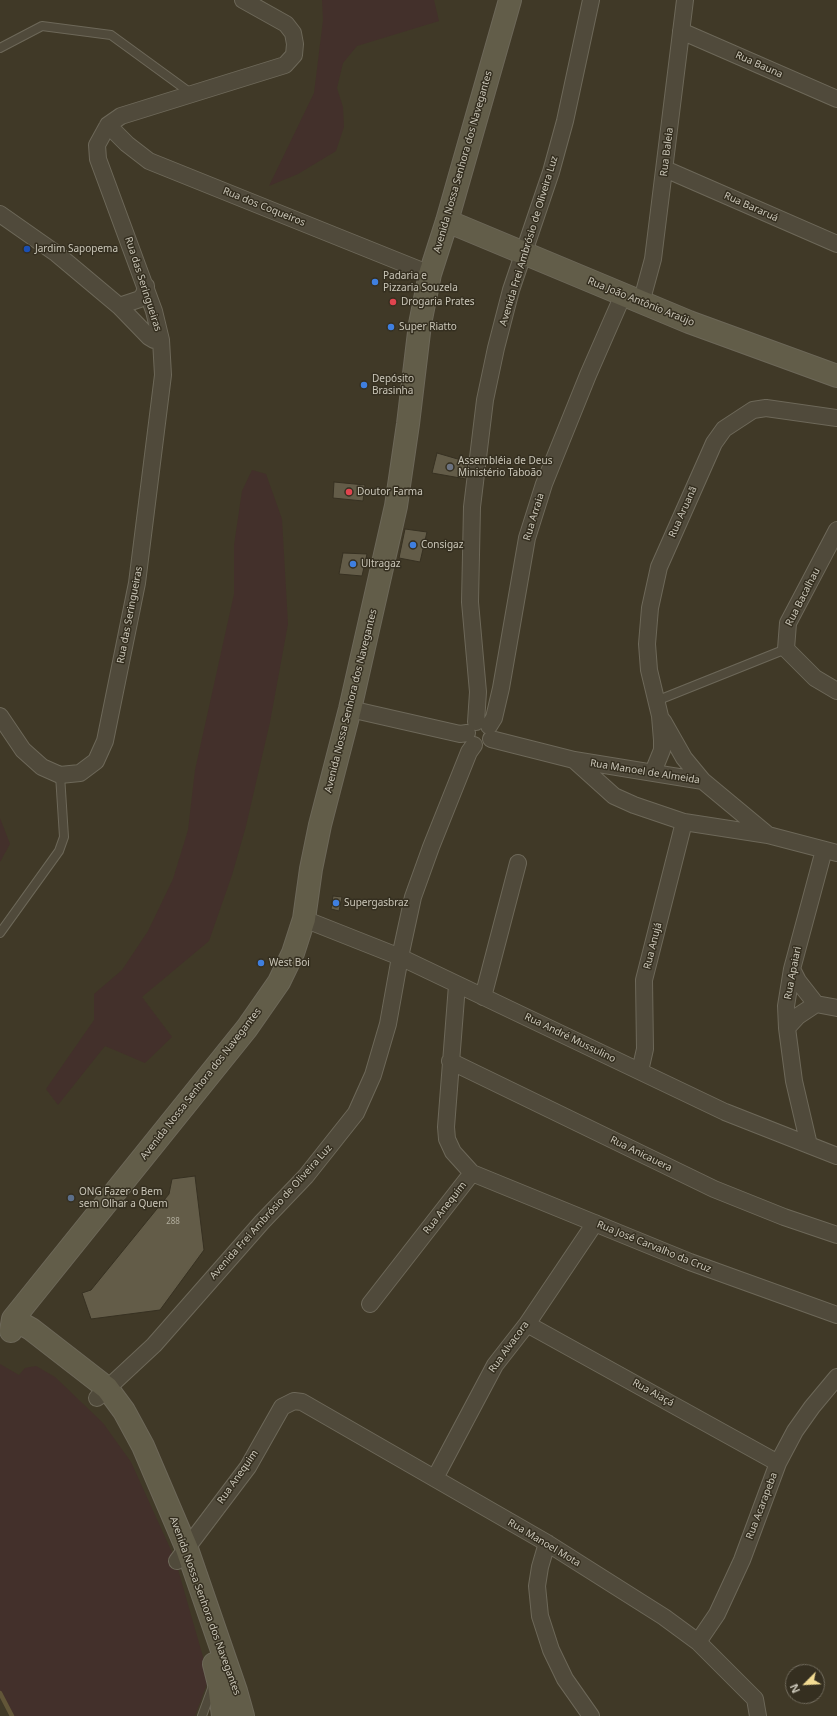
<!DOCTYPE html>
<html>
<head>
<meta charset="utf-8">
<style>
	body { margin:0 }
	#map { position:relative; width:837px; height:1716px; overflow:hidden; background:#403927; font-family:"Noto Sans",sans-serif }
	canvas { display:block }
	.north { position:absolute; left:785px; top:1664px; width:40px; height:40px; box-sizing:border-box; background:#352f20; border:1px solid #716b5d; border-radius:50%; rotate:246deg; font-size:11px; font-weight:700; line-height:16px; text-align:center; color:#cac6b8 }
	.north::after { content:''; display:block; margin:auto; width:14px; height:18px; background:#f3dc93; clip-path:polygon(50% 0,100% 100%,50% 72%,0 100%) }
</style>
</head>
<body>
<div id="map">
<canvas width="837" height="1716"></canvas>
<div class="north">N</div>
</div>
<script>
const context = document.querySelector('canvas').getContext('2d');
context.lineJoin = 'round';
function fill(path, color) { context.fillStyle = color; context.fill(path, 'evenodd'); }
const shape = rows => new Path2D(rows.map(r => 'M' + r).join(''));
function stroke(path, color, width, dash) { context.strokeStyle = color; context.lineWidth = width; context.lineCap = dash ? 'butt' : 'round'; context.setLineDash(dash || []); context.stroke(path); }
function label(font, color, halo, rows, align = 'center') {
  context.font = font + ' "Noto Sans",sans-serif'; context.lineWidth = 3; context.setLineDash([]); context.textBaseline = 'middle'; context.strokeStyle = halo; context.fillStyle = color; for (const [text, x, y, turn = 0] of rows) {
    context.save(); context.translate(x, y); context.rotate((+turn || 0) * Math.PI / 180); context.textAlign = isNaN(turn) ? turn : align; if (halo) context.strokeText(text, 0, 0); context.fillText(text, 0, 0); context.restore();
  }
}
const green = shape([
	[322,0,434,0,439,21,357,46,343,63,337,88,343,107,344,127,336,151,298,174,269,186,314,93,323,20],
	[252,470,266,474,282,519,288,624,270,722,246,826,232,875,209,941,142,997,172,1037,145,1063,105,1046,58,1105,46,1089,94,1020,94,994,122,970,148,931,173,879,188,830,195,770,234,594,234,545,242,491],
	[0,818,10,844,0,862],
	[0,1364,19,1375,25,1368,36,1366,55,1377,103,1423,131,1462,175,1559,209,1678,195,1716,12,1716,0,1693]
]);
const stream = shape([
	[0,1693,12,1716]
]);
const building = shape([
	[437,453,468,462,466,479,432,473,437,453],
	[334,482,365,485,363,501,333,498,334,482],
	[405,529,427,532,420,562,399,558,405,529],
	[343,553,367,554,362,576,339,574,343,553],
	[333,896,342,897,339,911,331,909,333,896],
	[195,1176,204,1250,160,1310,91,1319,82,1293,91,1290,169,1194,172,1179,195,1176]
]);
const lane = shape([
	[0,48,42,26,111,35,192,94],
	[656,701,786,649],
	[0,933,59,851,64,837,60,775],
	[202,1716,213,1686]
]);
const street = shape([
	[681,31,837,99],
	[108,125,127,144,149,161,430,274],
	[665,169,837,244],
	[0,214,57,254,119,306,149,337,154,340,161,340],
	[641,303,653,259,685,0],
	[119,306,140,299,144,294,146,286],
	[837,530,788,623,786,649,815,678,837,691],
	[350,709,460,734,467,733],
	[0,716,23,750,42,767,60,775,80,773,96,761,105,741,137,583,163,375,161,340,154,311,98,159,97,145,108,125,121,116,285,65,294,55,295,44,293,33,286,24,243,0],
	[663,721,684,758,703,781],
	[476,722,478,692,470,602,472,507,485,400,496,348,511,290,551,172,565,121,591,0],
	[489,726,494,718,501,688,527,538,544,484,588,375,623,295],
	[491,739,574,760,703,781,768,835],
	[574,760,614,796,634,805,684,822,768,835,837,853],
	[653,772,662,750,662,740,660,716,649,670,647,644,650,608,659,567,714,443,724,429,753,410,766,408,837,418],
	[304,919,400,957,725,1112,837,1156],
	[792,969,798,981,816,1004,837,1008],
	[483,997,518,863],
	[787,1028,798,1016,816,1004],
	[450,1061,714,1189,784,1217,837,1235],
	[640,1071,645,1049,644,980,684,822],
	[809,1145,794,1081,787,1028,786,1006,792,969,824,850],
	[472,1173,690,1262,837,1315],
	[370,1304,472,1173,453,1152,447,1139,446,1127,457,985],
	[527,1324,778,1463],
	[97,1398,154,1345,262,1222,306,1176,356,1113,373,1075,388,1024,400,957,413,897,431,847,469,752,474,745],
	[435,1478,495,1365,527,1324,595,1223],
	[547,1543,540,1567,537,1586,540,1616,551,1650,565,1679,591,1716],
	[177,1561,248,1467,282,1407,294,1401,302,1402,547,1543,664,1617,698,1642,755,1699,758,1716],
	[698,1642,717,1614,742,1560,778,1463,795,1431,812,1407,837,1377]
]);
const secondary = shape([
	[447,221,689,322,837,376],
	[13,1319,31,1329,107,1388,124,1411,143,1446,187,1549,236,1691,243,1716],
	[11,1331,13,1319,247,1028,279,982,293,953,304,919,311,869,320,825,350,709,396,506,408,424,420,324,430,274,447,221,510,0],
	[214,1664,219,1684,223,1716]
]);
const markers = [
	[27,249,4,"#1a4fb4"],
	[375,282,4,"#3f7fe0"],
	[393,302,4,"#e0444e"],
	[391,327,4,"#3f7fe0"],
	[364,385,4,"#3f7fe0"],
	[450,467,4,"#6b7280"],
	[349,492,4,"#e0444e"],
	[413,545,4,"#3f7fe0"],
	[353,564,4,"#3f7fe0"],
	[336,903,4,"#3f7fe0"],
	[261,963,4,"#3f7fe0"],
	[71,1198,4,"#5c6f8a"]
];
const numberNames = [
	["288",173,1222]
];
const streetNames = [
	["Rua Bauna",759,65,24],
	["Rua Baleia",667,152,-83],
	["Avenida Nossa Senhora dos Navegantes",463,162,-74],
	["Rua dos Coqueiros",264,207,22],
	["Rua Bararuá",751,207,24],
	["Avenida Frei Ambrósio de Oliveira Luz",529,241,-73],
	["Rua das Seringueiras",143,284,72],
	["Rua João Antônio Araújo",641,302,22],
	["Rua Aruanã",683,512,-66],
	["Rua Arraia",534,517,-73],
	["Rua Bacalhau",803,597,-63],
	["Rua das Seringueiras",130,615,-79],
	["Avenida Nossa Senhora dos Navegantes",351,701,-76],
	["Rua Manoel de Almeida",645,772,9],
	["Rua Anujá",653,946,-76],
	["Rua Apaiari",793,973,-79],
	["Rua André Mussulino",570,1038,26],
	["Avenida Nossa Senhora dos Navegantes",201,1084,-52],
	["Rua Anicauera",641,1154,26],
	["Rua Anequim",445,1208,-52],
	["Avenida Frei Ambrósio de Oliveira Luz",271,1212,-48],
	["Rua José Carvalho da Cruz",654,1247,22],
	["Rua Alvacora",509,1347,-54],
	["Rua Aiaçá",653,1393,29],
	["Rua Anequim",238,1477,-55],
	["Rua Acarapeba",762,1506,-69],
	["Rua Manoel Mota",544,1543,31],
	["Avenida Nossa Senhora dos Navegantes",205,1606,70]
];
const poiNames = [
	["Jardim Sapopema",35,249],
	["Padaria e",383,276],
	["Pizzaria Souzela",383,288],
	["Drogaria Prates",401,302],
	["Super Riatto",399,327],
	["Depósito",372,379],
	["Brasinha",372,391],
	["Assembléia de Deus",458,461],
	["Ministério Taboão",458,473],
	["Doutor Farma",357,492],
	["Consigaz",421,545],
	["Ultragaz",361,564],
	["Supergasbraz",344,903],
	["West Boi",269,963],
	["ONG Fazer o Bem",79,1192],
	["sem Olhar a Quem",79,1204]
];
fill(green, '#43302b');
stroke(stream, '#625638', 4.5);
fill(building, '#635c48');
stroke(building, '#373122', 1);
stroke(lane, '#6d6859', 10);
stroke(street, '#6d6859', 18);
stroke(secondary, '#6d6859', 24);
stroke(lane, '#504a3b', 8);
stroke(street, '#504a3b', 16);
stroke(secondary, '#625d49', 22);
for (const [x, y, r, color] of markers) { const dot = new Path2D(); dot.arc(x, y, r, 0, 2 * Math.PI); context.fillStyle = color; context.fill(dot); stroke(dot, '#352f20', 1.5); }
label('8px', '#b0ac9c', null, numberNames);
label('10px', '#cac6b8', '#352f20', streetNames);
label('10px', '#cac6b8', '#352f20', poiNames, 'left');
</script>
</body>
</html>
